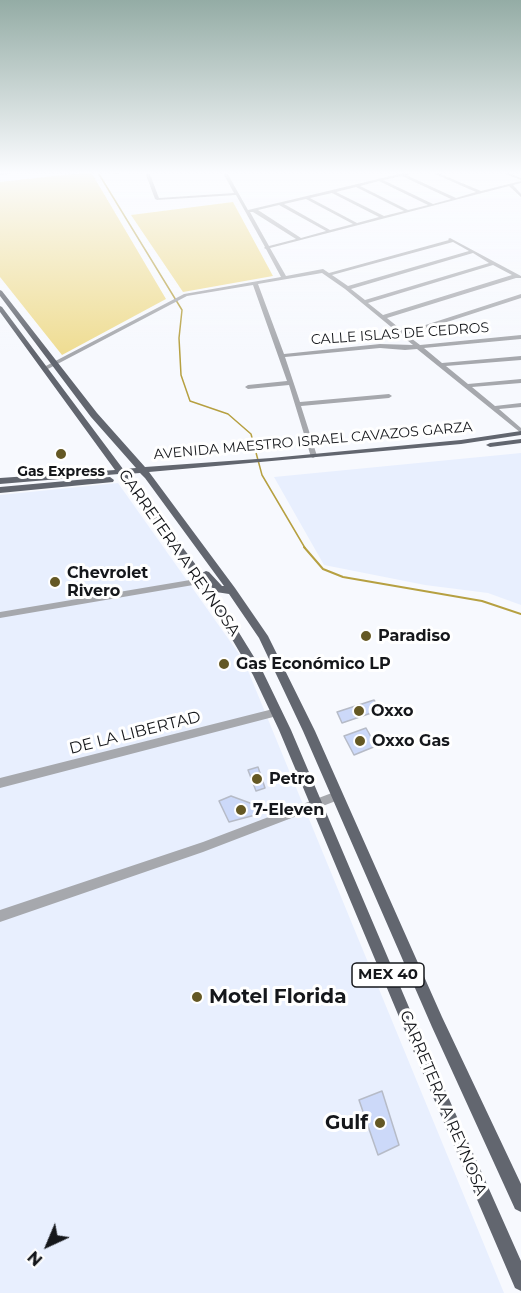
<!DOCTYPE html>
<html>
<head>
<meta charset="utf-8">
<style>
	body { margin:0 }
	#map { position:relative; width:521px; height:1293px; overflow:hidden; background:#f7f9fe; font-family:Montserrat,sans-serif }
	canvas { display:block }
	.north { position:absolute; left:18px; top:1215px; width:60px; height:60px; -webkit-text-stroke:4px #fff; paint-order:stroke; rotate:224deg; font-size:16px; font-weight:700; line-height:24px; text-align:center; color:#15171b }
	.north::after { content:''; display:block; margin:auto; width:21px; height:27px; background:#15171b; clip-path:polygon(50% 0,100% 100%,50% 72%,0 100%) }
</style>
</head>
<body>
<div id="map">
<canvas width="521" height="1293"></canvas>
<div class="north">N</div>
</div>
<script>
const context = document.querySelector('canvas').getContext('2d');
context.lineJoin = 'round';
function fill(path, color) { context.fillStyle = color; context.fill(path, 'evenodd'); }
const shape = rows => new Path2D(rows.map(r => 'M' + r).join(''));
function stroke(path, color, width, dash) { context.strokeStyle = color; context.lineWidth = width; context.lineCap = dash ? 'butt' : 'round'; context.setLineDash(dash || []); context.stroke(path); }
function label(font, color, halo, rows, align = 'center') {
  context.font = font + ' Montserrat,sans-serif'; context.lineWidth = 6; context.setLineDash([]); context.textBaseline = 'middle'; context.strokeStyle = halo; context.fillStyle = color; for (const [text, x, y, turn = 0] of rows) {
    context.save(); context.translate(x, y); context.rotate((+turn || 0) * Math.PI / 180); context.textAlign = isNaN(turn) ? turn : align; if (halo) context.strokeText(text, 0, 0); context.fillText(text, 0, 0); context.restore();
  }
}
const built = shape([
	[521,453,521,605,488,593,425,585,324,565,274,477],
	[118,483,244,661,504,1293,0,1293,0,495]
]);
const green = shape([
	[91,172,166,299,62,355,0,277,0,182],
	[233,202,273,276,183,292,131,215]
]);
const streamFar1 = shape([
	[97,171,182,310,179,338,181,375,190,401,228,414,251,434,262,475,305,548]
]);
const stream = shape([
	[304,547,323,569,343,577,482,601,521,614]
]);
const building = shape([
	[374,700,380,710,342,723,337,712,374,700],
	[366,728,376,746,354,755,344,736,366,728],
	[258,767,265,788,256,791,248,770,258,767],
	[231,796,258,806,259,814,229,822,219,801,231,796],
	[382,1091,399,1145,378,1155,359,1100,382,1091]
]);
const minor = shape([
	[23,171,34,171,0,175,0,173,23,171],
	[151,171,149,172,159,198,234,193,222,171,226,171,248,210,412,171,418,171,406,175,456,198,476,192,428,171,433,171,481,191,521,181,521,183,513,185,521,194,521,197,509,186,270,248,286,276,323,269,329,273,449,240,448,239,450,238,521,276,521,278,516,278,387,318,404,332,521,294,521,298,407,335,420,345,521,335,521,339,424,348,442,363,521,356,521,360,446,366,468,384,521,379,521,383,472,387,495,406,521,403,521,407,499,409,521,428,521,433,417,349,405,350,380,348,285,357,300,402,389,394,392,396,389,398,301,406,317,456,313,458,311,457,289,385,248,389,245,387,248,385,287,381,253,285,187,296,46,370,42,370,42,368,184,294,281,277,266,249,264,248,265,247,236,195,157,200,155,199,145,172,114,174,112,173,133,171,151,171],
	[402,176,451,199,433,204,383,180,402,176],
	[379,181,428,205,408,210,360,186,379,181],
	[356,187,404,211,384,216,336,192,356,187],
	[332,193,379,217,357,223,310,198,332,193],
	[306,199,353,224,330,230,284,204,306,199],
	[279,205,326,231,301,238,258,210,279,205],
	[250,212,253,212,296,239,269,246,250,212],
	[453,242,469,251,348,286,332,275,453,242],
	[473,253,489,263,365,300,351,289,473,253],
	[493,265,512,275,383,315,368,303,493,265],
	[322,273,345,289,413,345,380,344,284,354,258,284,322,273],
	[498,171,503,171,521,178,521,180,498,171],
	[202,578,206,581,205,583,0,618,0,612,202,578],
	[277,708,280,709,282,712,280,715,277,716,0,788,0,778,277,708],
	[337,791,341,793,342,796,341,799,203,852,0,922,0,910,203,842,337,791]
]);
const major = shape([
	[0,290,2,291,97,413,145,467,271,458,461,440,521,431,521,435,461,444,149,472,235,588,268,636,315,731,442,1017,521,1184,521,1212,515,1209,432,1027,303,731,259,638,229,594,216,592,209,584,262,670,291,730,425,1045,521,1261,521,1291,515,1288,415,1055,279,730,253,675,199,583,119,474,0,484,0,478,115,470,0,312,0,306,2,307,123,469,136,468,91,417,0,296,0,290],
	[140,473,145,478,224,586,222,586,209,572,206,571,202,573,127,474,140,473],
	[521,439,521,443,490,447,486,445,490,443,521,439],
	[110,477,114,480,113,482,0,493,0,487,110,477]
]);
const markers = [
	[61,454,6,"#645824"],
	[55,582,6,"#645824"],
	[366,636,6,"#645824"],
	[224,664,6,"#645824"],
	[359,711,6,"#645824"],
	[360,741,6,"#645824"],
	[257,779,6,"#645824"],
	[241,810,6,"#645824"],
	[197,997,6,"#645824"],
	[380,1123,6,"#645824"]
];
const farStreetnames = [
	["CALLE ISLAS DE CEDROS",400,334,-4],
	["AVENIDA MAESTRO ISRAEL CAVAZOS GARZA",313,441,-5]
];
const farPoinames = [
	["Gas Express",61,472]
];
const shields = [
	[388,975,72]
];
const shieldNames = [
	["MEX 40",388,975]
];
const streetNames = [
	["CARRETERA A REYNOSA",179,553,55],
	["DE LA LIBERTAD",135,733,-14],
	["CARRETERA A REYNOSA",443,1103,67]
];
const poiNames = [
	["Chevrolet",67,573],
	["Rivero",67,591],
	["Paradiso",378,636],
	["Gas Económico LP",236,664],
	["Oxxo",371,711],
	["Oxxo Gas",372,741],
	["Petro",269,779],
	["7-Eleven",253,810]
];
const nearPoinames = [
	["Motel Florida",209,997],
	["Gulf",368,1123,"right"]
];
fill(built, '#e8effe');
fill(green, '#efdd93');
stroke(streamFar1, '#b6a041', 1.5);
stroke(stream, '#b6a041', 2);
fill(building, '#ccd9f9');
stroke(building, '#b6bbc7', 1.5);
fill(minor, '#a6a8ad');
fill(major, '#62666f');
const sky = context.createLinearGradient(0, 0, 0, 352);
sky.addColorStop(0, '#94aca5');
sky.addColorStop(0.49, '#fbfcff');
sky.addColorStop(1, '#fbfcff00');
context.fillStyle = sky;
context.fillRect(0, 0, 521, 352);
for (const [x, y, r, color] of markers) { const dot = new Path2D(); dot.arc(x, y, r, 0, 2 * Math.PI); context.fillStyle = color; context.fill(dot); stroke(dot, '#fff', 2); }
label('14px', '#15171b', '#fff', farStreetnames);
label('bold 14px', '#15171b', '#fff', farPoinames);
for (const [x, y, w] of shields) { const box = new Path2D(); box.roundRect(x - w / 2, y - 12, w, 24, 4.5); context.fillStyle = '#fff'; context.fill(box); stroke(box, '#15171b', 1.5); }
label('bold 15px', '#15171b', null, shieldNames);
label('16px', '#15171b', '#fff', streetNames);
label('bold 16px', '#15171b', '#fff', poiNames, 'left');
label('bold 20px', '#15171b', '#fff', nearPoinames, 'left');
</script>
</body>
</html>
